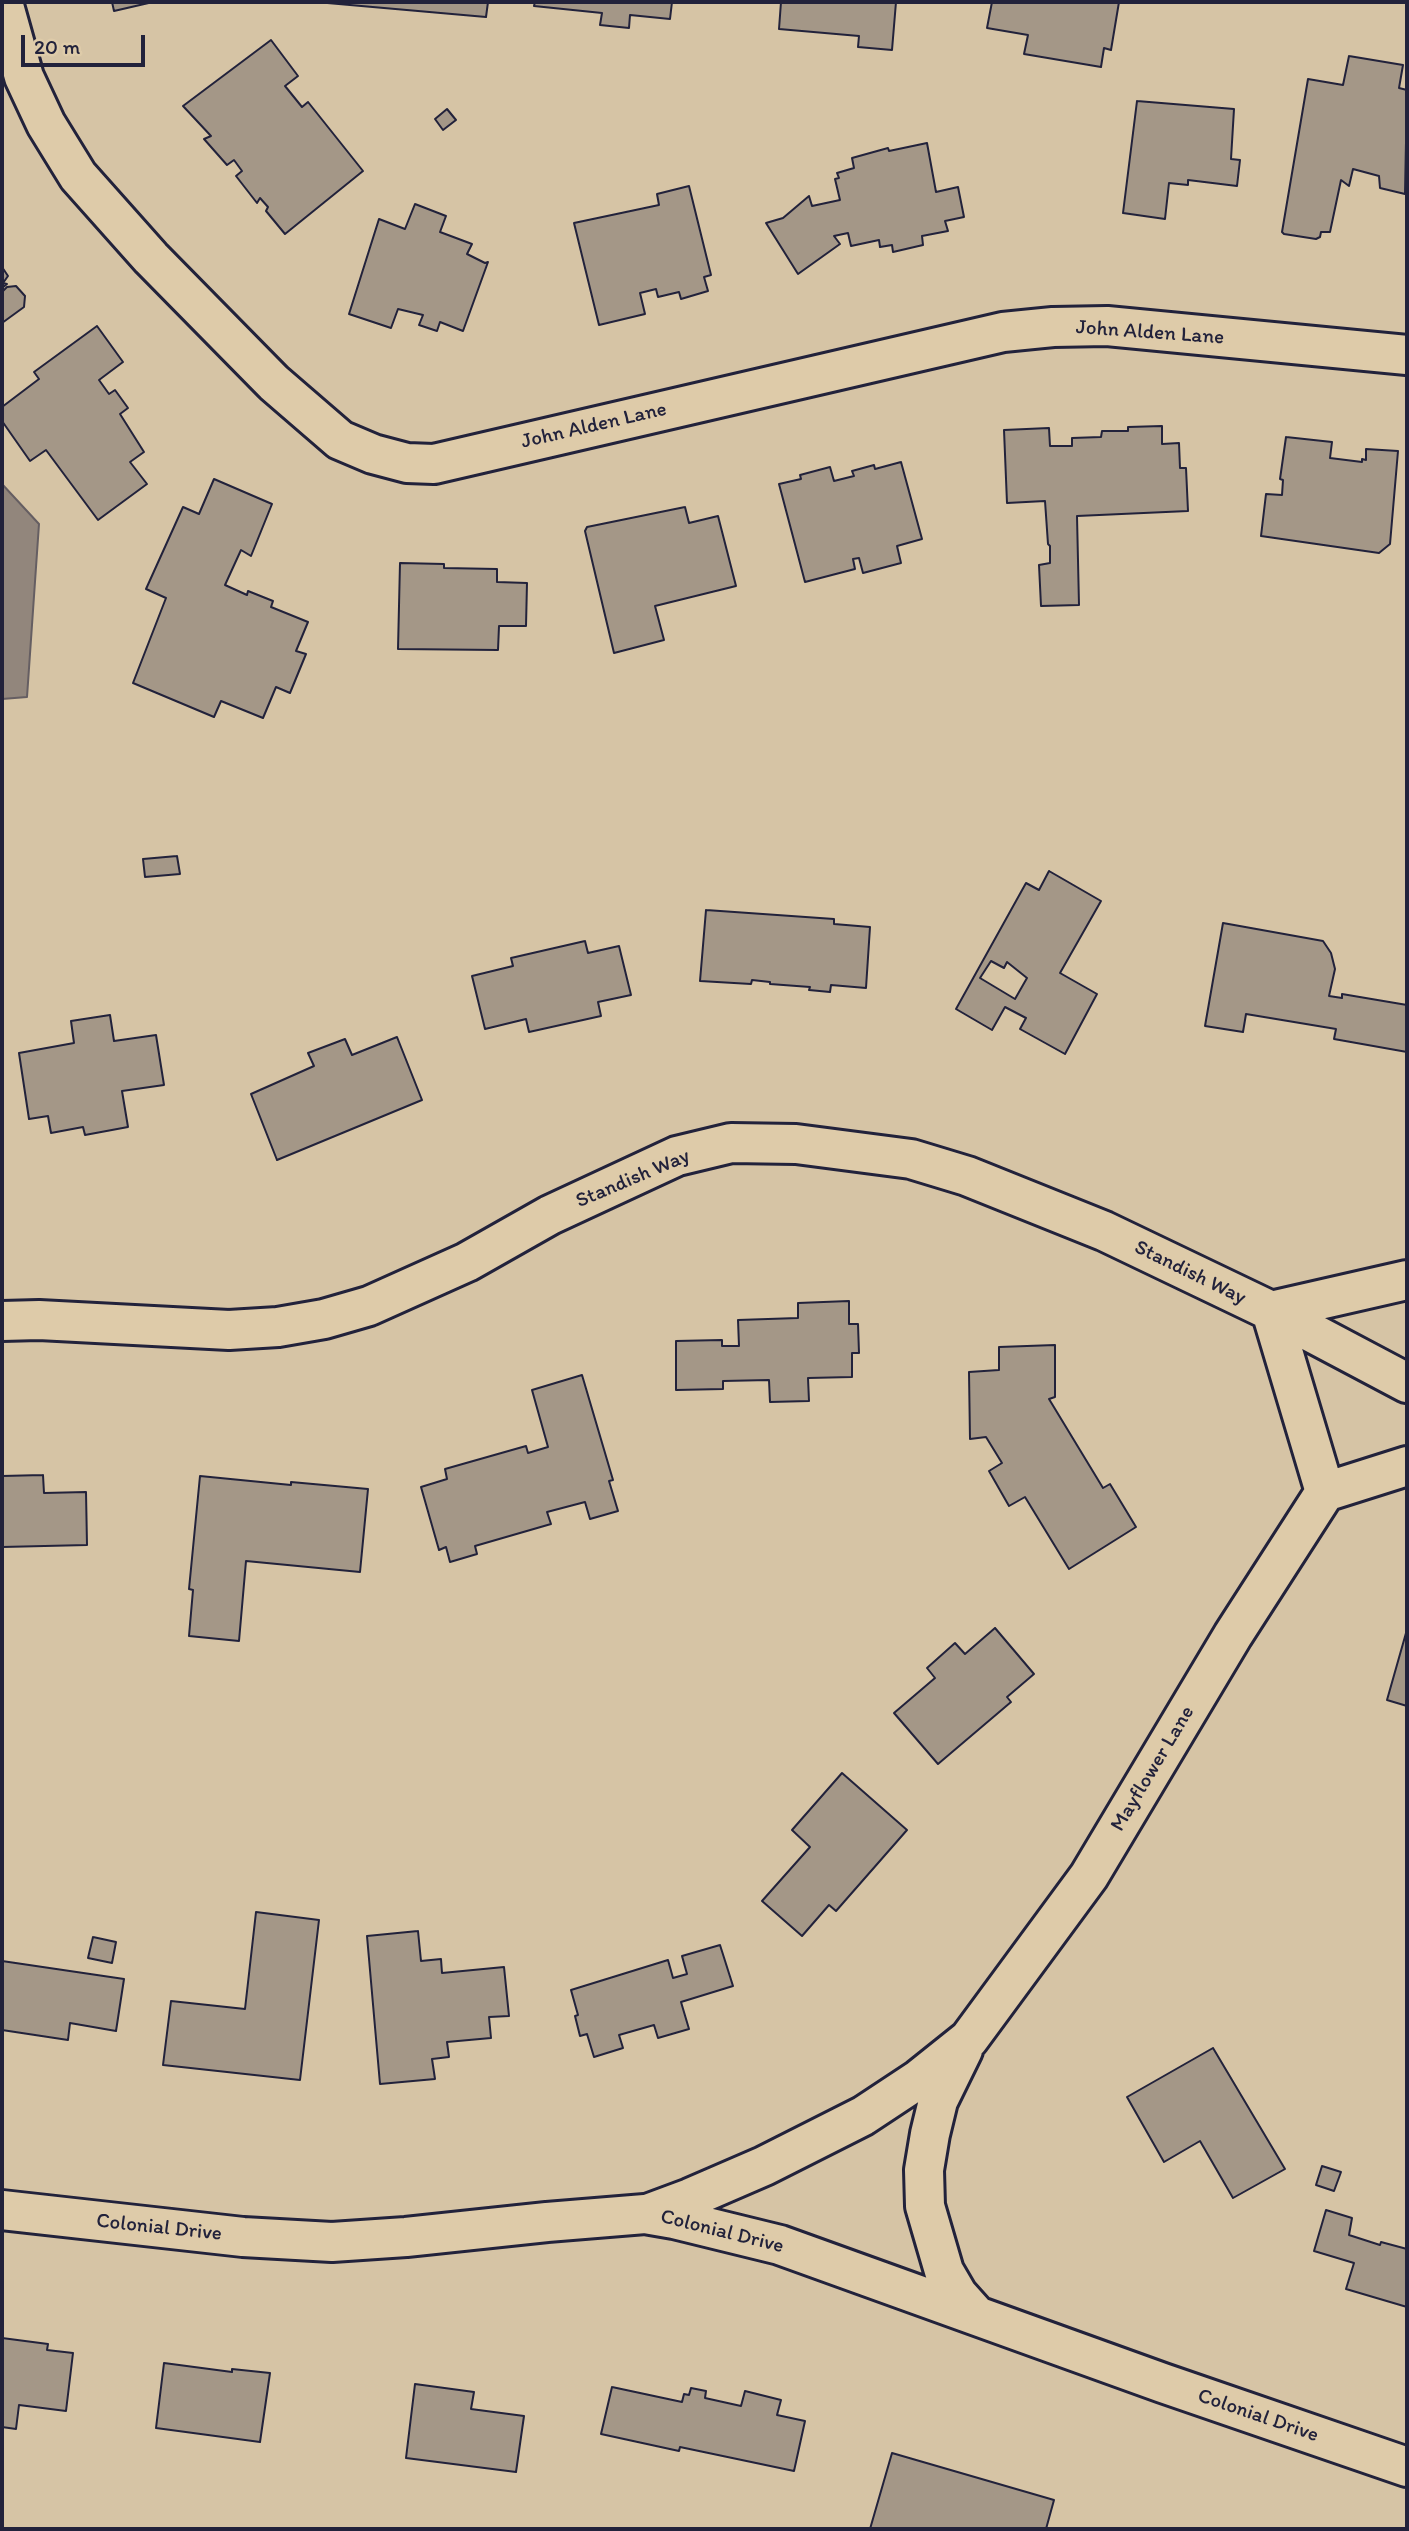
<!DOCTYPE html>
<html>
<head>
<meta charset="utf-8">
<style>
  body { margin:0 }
  #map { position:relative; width:1409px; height:2531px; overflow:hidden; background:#d6c4a5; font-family:Itim,sans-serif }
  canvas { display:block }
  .frame { position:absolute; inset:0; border:4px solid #22223b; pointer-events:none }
  .scale { position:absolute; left:21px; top:35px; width:124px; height:32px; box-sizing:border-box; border:4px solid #22223b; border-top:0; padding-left:9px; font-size:21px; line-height:24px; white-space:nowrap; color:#22223b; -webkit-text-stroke:5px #decba9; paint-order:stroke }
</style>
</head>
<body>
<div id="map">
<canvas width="1409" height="2531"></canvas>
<div class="frame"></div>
<div class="scale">20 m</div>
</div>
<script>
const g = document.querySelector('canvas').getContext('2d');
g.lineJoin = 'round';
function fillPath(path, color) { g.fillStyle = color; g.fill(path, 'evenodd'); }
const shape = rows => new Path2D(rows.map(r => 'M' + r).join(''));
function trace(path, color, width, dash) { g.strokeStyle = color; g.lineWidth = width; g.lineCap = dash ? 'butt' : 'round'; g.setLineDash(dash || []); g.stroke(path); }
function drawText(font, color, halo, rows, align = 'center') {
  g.font = font + ' Itim,sans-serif'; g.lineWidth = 5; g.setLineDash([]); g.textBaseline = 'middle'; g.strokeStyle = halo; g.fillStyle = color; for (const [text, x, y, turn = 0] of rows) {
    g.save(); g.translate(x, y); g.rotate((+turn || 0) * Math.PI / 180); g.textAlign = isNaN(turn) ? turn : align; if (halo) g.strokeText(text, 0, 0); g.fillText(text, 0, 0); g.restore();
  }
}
const water = shape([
  [2,484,39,524,27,697,2,699,2,484]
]);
const building = shape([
  [112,2,153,2,114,11,112,2],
  [316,2,488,2,486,17,316,2],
  [535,2,672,2,670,19,630,15,629,28,600,25,602,13,534,6,535,2],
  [781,2,896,2,892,50,858,47,859,36,779,29,781,2],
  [992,2,1119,2,1111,50,1104,48,1101,67,1024,54,1028,35,987,28,992,2],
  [271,40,298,76,285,86,302,107,308,102,363,171,285,234,266,211,268,207,260,198,257,203,236,176,242,171,234,160,227,165,204,139,211,136,183,106,271,40],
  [1349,56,1403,65,1399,88,1407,90,1405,194,1380,188,1379,176,1353,169,1349,186,1341,180,1330,232,1321,232,1320,237,1316,239,1284,234,1282,232,1308,79,1343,85,1349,56],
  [1137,101,1234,109,1231,159,1240,160,1237,186,1188,180,1188,185,1169,183,1165,219,1123,213,1137,101],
  [447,109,456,120,443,130,435,119,447,109],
  [927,143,936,192,958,187,964,217,945,221,948,231,922,236,923,245,893,252,892,245,880,247,879,240,851,246,848,233,834,236,840,244,798,274,766,223,783,218,809,196,812,206,840,200,835,179,839,178,837,173,854,168,852,158,888,148,889,151,927,143],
  [689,186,711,275,704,277,708,291,681,299,679,292,658,297,656,289,640,293,645,314,599,325,574,223,659,205,657,194,689,186],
  [415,204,446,216,440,232,472,244,467,254,485,263,488,262,463,331,440,322,437,331,419,325,423,315,398,309,391,328,349,314,379,219,405,229,415,204],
  [2,267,8,276,3,283,7,284,2,288,2,267],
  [16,286,25,296,24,307,2,323,2,292,7,287,16,286],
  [97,326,123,362,99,380,109,394,115,390,128,408,120,414,144,452,130,462,147,484,98,520,46,450,30,461,2,421,2,407,39,379,34,372,97,326],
  [1162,426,1162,444,1179,443,1180,468,1186,468,1188,511,1077,516,1079,605,1041,606,1039,565,1050,563,1050,546,1048,544,1045,501,1007,503,1004,430,1049,428,1050,446,1072,446,1072,438,1101,437,1102,431,1128,431,1128,427,1162,426],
  [1286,437,1332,442,1330,458,1362,462,1362,459,1366,460,1366,449,1398,451,1390,544,1379,553,1261,536,1266,494,1282,495,1283,480,1280,479,1286,437],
  [901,462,922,539,897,546,901,563,863,573,859,558,853,559,855,569,805,582,779,484,801,479,800,475,830,467,834,481,854,476,852,471,874,465,875,469,901,462],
  [214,479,272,504,251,556,241,550,225,585,247,595,248,591,273,601,271,607,308,622,296,651,306,654,290,693,276,687,263,718,221,701,214,717,133,683,166,598,146,589,183,507,199,514,214,479],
  [685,507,689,523,718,516,736,586,655,606,664,640,614,653,585,531,587,527,685,507],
  [400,563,444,564,444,568,497,569,497,582,527,583,526,626,499,626,498,650,398,649,400,563],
  [177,856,180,874,145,877,143,859,177,856],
  [1049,871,1101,901,1060,973,1097,994,1065,1054,1020,1029,1026,1018,1005,1007,992,1030,956,1009,1026,883,1039,890,1049,871],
  [991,961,1004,968,1007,962,1027,978,1015,999,980,978,991,961],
  [706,910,834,919,834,924,870,927,866,988,831,985,830,992,809,990,810,987,770,984,770,982,752,980,751,984,700,981,706,910],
  [1223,923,1323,941,1331,953,1335,969,1329,996,1342,998,1342,994,1407,1005,1407,1052,1334,1039,1336,1029,1246,1014,1243,1032,1205,1026,1223,923],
  [585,941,588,953,619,946,631,995,598,1002,601,1016,529,1032,526,1019,485,1029,472,976,513,966,511,958,585,941],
  [110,1015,114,1041,156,1035,164,1085,122,1091,128,1127,85,1135,83,1127,51,1133,48,1116,29,1119,19,1053,74,1043,71,1021,110,1015],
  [397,1037,422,1100,277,1160,251,1094,314,1066,308,1053,345,1039,352,1055,397,1037],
  [849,1301,849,1324,858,1324,859,1353,852,1353,852,1377,808,1378,809,1401,770,1402,769,1380,723,1381,723,1389,676,1390,676,1341,722,1340,722,1346,739,1346,738,1320,798,1318,798,1303,849,1301],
  [1055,1345,1055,1397,1049,1399,1103,1488,1110,1484,1136,1527,1069,1569,1025,1497,1009,1506,989,1471,1002,1463,986,1437,970,1439,969,1372,999,1370,999,1347,1055,1345],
  [582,1375,613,1480,609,1481,618,1511,590,1519,585,1502,547,1512,551,1524,475,1546,477,1554,450,1562,446,1547,439,1550,421,1487,447,1479,445,1469,526,1446,528,1453,548,1447,532,1390,582,1375],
  [43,1475,44,1493,86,1492,87,1545,2,1547,2,1476,43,1475],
  [200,1476,291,1485,291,1482,368,1489,360,1572,246,1561,239,1641,189,1636,193,1590,189,1589,200,1476],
  [995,1628,1034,1674,1007,1697,1011,1702,938,1764,894,1713,935,1678,927,1668,955,1643,965,1654,995,1628],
  [1406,1633,1407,1633,1407,1706,1387,1700,1406,1633],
  [842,1773,907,1830,836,1911,829,1905,802,1936,762,1901,810,1847,792,1830,842,1773],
  [256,1912,319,1920,300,2080,163,2065,171,2001,245,2009,256,1912],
  [418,1931,421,1961,441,1959,442,1973,504,1967,509,2016,489,2017,491,2038,447,2042,449,2057,432,2059,435,2079,380,2084,367,1936,418,1931],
  [93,1937,116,1942,112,1963,88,1958,93,1937],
  [720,1945,733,1986,681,2002,689,2029,658,2038,654,2025,619,2035,623,2048,594,2057,587,2034,580,2036,575,2016,578,2015,571,1990,668,1960,673,1978,687,1974,682,1956,720,1945],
  [2,1961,124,1979,116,2031,70,2023,68,2040,2,2030,2,1961],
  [1213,2048,1285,2169,1233,2198,1200,2141,1164,2162,1127,2097,1213,2048],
  [1322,2166,1341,2172,1334,2191,1316,2185,1322,2166],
  [1326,2210,1352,2218,1349,2235,1380,2245,1381,2242,1407,2249,1407,2307,1346,2289,1354,2263,1314,2251,1326,2210],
  [2,2338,48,2344,47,2350,73,2353,66,2411,19,2405,16,2429,2,2427,2,2338],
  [164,2363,232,2372,232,2369,270,2373,260,2442,156,2428,164,2363],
  [415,2384,474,2392,471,2409,524,2416,516,2472,406,2458,415,2384],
  [612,2387,682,2402,684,2394,689,2395,691,2388,706,2391,705,2398,741,2406,745,2391,781,2400,777,2415,805,2421,794,2471,680,2447,679,2451,601,2434,612,2387],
  [892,2453,1054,2500,1046,2529,870,2529,892,2453]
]);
const street = shape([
  [3,2,24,77,46,124,78,176,151,258,274,383,340,440,373,454,407,463,434,464,1003,332,1053,327,1107,326,1407,355],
  [1407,1280,1271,1311,1325,1492,1407,1466],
  [2,1321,39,1320,229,1330,278,1327,324,1319,369,1306,467,1262,550,1215,677,1156,731,1143,796,1144,911,1159,967,1176,1104,1231,1271,1311,1407,1383],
  [963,2050,938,2101,930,2134,924,2170,925,2206,944,2271,958,2295,975,2314],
  [2,2210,243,2237,332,2242,406,2237,547,2222,645,2214,674,2219,780,2245,1163,2383,1407,2467],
  [647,2214,690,2198,764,2166,863,2116,919,2079,969,2039,1089,1876,1233,1635,1325,1492]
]);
const streetNames = [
  ["John Alden Lane",1150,333,4],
  ["John Alden Lane",594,426,-13],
  ["Standish Way",633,1179,-23],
  ["Standish Way",1190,1273,26],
  ["Mayflower Lane",1153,1769,-59],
  ["Colonial Drive",159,2228,6],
  ["Colonial Drive",722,2232,14],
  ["Colonial Drive",1258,2416,19]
];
fillPath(water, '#92867c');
trace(water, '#655e62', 2);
fillPath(building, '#a49787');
trace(building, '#22223b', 2);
trace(street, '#22223b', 44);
trace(street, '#decba9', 38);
drawText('21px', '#22223b', '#decba9', streetNames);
</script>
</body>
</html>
